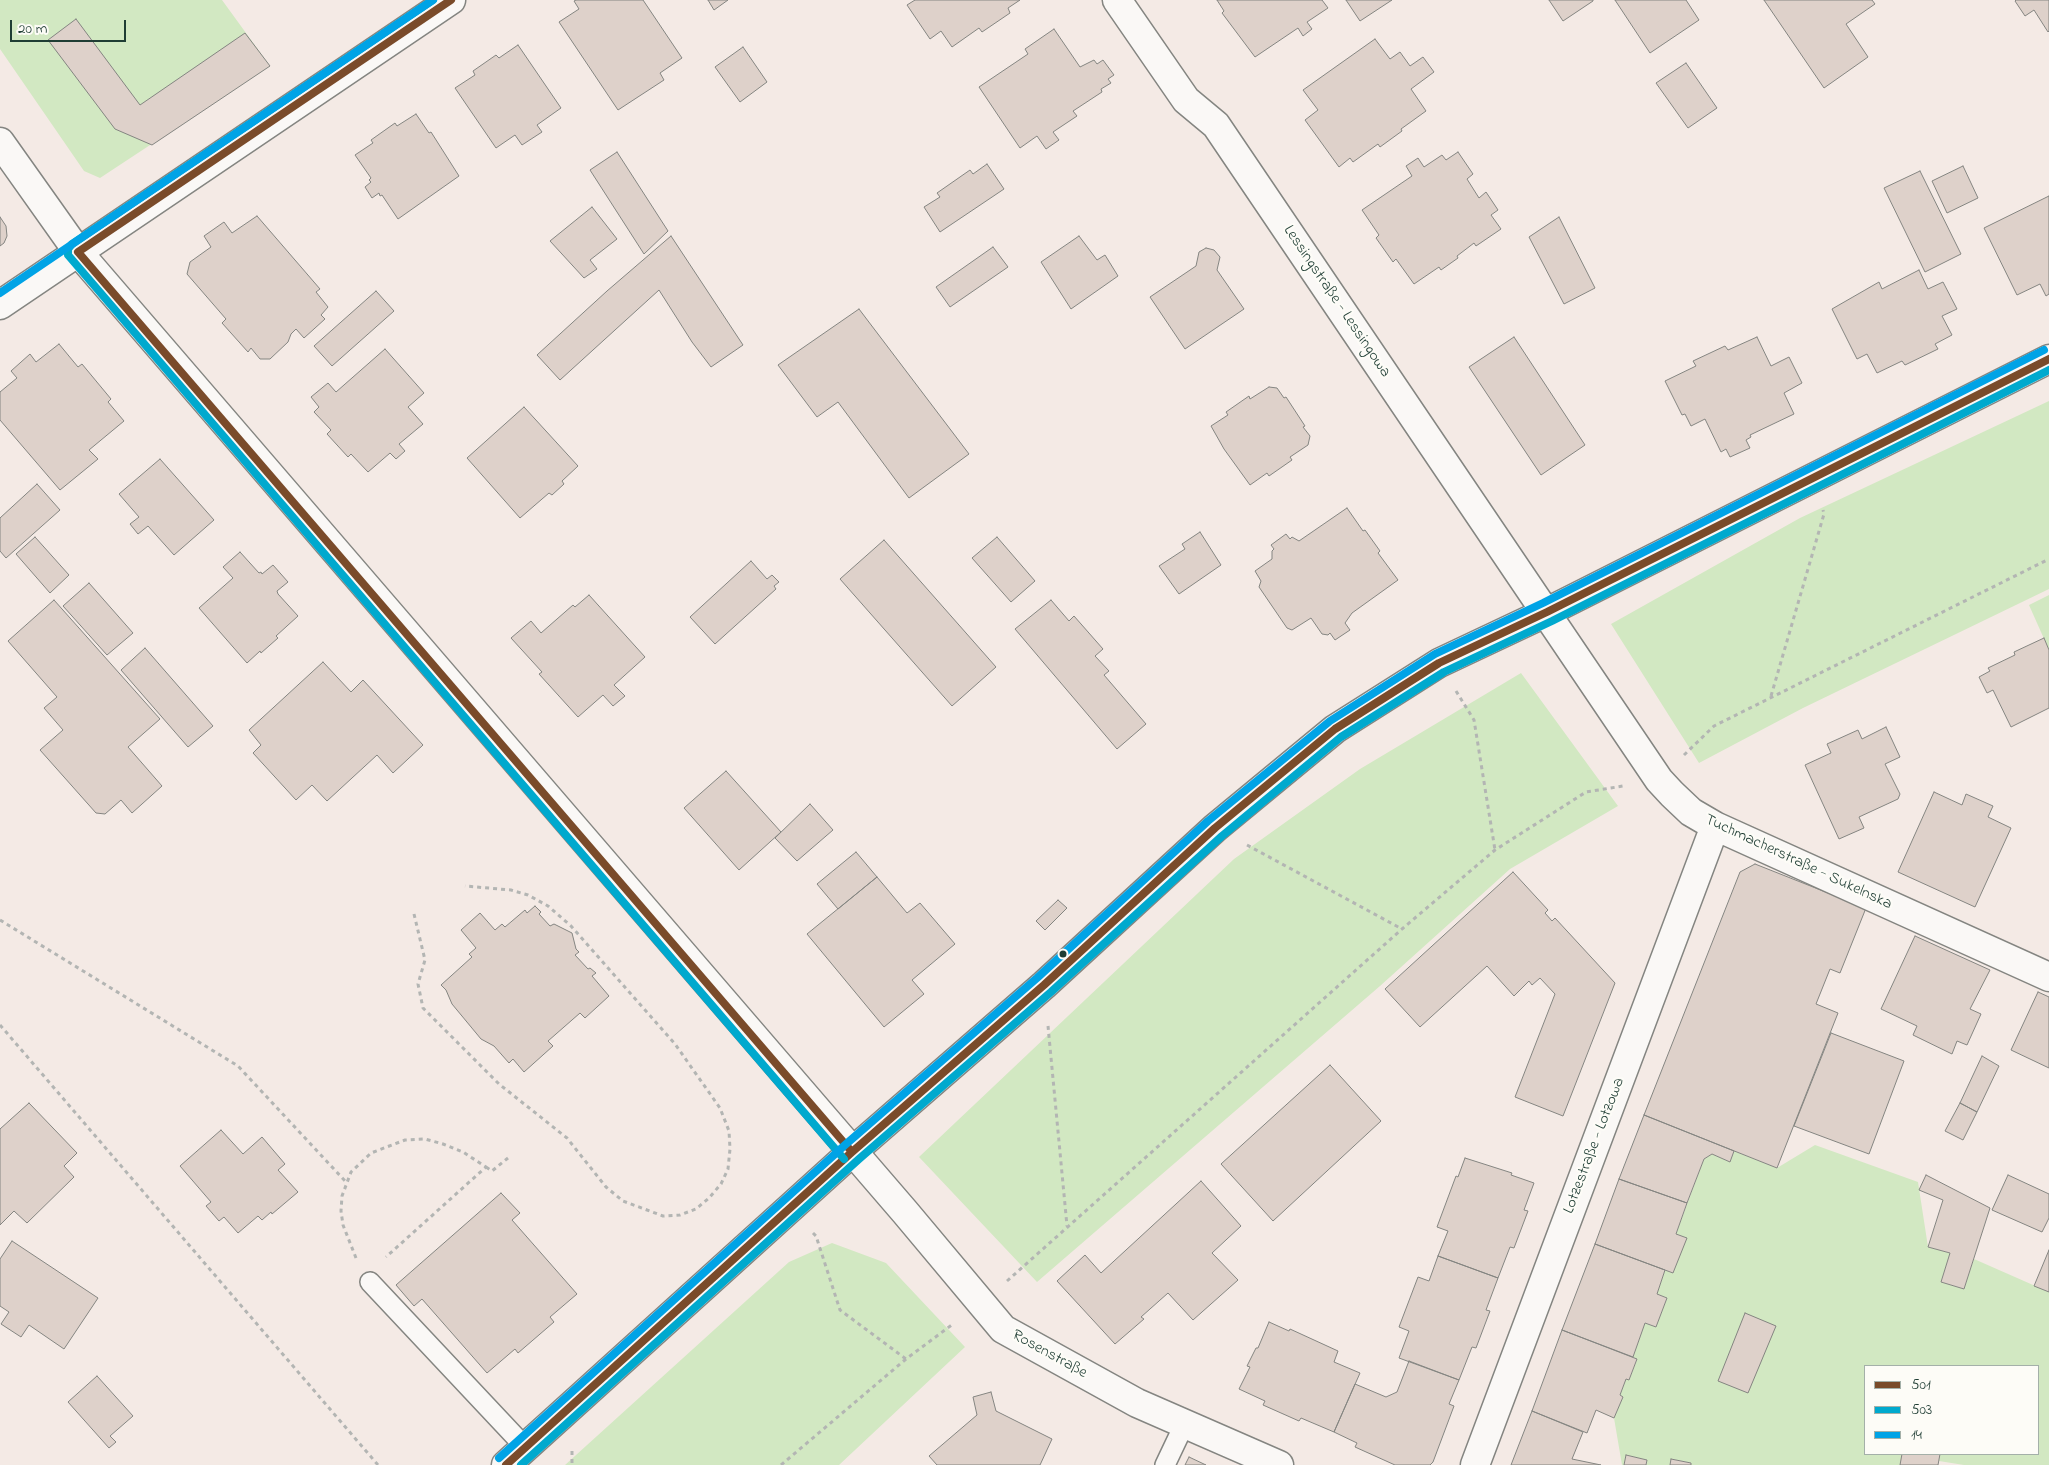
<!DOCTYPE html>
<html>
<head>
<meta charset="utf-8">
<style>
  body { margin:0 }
  #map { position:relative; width:2049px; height:1465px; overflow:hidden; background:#f4eae5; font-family:"Indie Flower",sans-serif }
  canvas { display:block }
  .legend { position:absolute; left:1864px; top:1365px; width:175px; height:90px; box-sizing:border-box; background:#fdfcf7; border:1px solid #a4b0a9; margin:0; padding:6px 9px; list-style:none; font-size:15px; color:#1f3d34 }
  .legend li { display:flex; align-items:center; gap:10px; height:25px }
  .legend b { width:25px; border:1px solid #a4b0a9 }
  .scale { position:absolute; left:10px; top:20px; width:116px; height:22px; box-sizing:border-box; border:2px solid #1f3d34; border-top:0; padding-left:6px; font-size:15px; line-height:18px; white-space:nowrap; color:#1f3d34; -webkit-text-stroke:4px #fdfcf7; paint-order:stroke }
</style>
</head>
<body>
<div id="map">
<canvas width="2049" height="1465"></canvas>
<ul class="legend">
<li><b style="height:6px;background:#7a4b2a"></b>501</li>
<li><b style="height:6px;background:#00a9ce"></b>503</li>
<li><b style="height:6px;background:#00a3e6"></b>14</li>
</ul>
<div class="scale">20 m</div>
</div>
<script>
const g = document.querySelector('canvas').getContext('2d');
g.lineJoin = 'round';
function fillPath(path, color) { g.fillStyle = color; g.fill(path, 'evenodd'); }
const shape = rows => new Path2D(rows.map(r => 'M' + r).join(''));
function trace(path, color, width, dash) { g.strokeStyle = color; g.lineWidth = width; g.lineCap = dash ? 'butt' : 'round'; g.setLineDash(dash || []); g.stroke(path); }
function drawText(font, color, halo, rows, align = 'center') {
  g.font = font + ' "Indie Flower",sans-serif'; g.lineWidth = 4.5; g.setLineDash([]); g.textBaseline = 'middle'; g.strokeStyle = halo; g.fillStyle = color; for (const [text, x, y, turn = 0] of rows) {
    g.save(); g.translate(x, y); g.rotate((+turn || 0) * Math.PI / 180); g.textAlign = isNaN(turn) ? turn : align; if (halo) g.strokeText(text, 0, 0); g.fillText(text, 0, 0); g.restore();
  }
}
const green = shape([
  [0,0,222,0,270,66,100,178,84,171,0,49],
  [2049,401,2049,589,1803,708,1699,763,1611,624,1800,518],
  [2049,595,2049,650,2029,605],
  [1521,673,1618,806,1510,869,1380,986,1037,1282,919,1157,1234,859,1360,769],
  [1815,1145,1918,1182,1928,1247,1950,1253,1941,1282,1964,1289,1974,1259,2049,1292,2049,1465,1964,1465,1939,1461,1940,1454,2038,1454,2038,1366,1865,1366,1865,1454,1902,1454,1900,1465,1691,1465,1691,1463,1671,1459,1670,1465,1646,1465,1647,1460,1626,1455,1624,1465,1622,1465,1614,1418,1623,1397,1620,1395,1626,1379,1629,1380,1637,1360,1633,1357,1645,1323,1656,1327,1667,1298,1657,1294,1665,1270,1673,1273,1686,1238,1676,1234,1704,1159,1712,1154,1730,1162,1734,1151,1777,1168],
  [832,1243,886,1263,965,1347,839,1465,565,1465,789,1262]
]);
const building = shape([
  [576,0,643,0,682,58,660,73,664,80,618,110,559,22,579,9,574,1,576,0],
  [708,0,728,0,714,10,708,0],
  [915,0,1020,0,1008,8,1010,13,982,32,979,28,952,47,941,31,930,39,907,5,915,0],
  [1217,0,1322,0,1328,8,1307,22,1312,29,1303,36,1298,28,1255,57,1222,13,1224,11,1217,0],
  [1346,0,1392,0,1360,21,1346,0],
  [1549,0,1593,0,1593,1,1563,21,1549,0],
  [1615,0,1686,0,1699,20,1650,53,1615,0],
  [1764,0,1872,0,1875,4,1846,24,1868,57,1824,88,1764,0],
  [2016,0,2049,0,2049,31,2048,32,2034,10,2025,16,2015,1,2016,0],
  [76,19,140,105,245,33,270,66,152,145,115,129,48,40,76,19],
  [1054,29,1080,67,1094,60,1097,64,1103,60,1114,75,1108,79,1111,83,1101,89,1102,92,1073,111,1077,116,1053,132,1059,140,1046,149,1037,136,1020,148,979,87,1028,54,1025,49,1054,29],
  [1375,39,1390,59,1400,52,1410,66,1423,57,1434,72,1411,89,1426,111,1401,129,1402,131,1380,147,1378,144,1353,162,1350,158,1339,167,1305,120,1318,110,1303,90,1375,39],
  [518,45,561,108,537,125,542,132,522,145,515,135,496,148,455,88,475,75,473,71,496,55,499,58,518,45],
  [743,47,767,82,740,102,715,67,743,47],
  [1686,63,1717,108,1688,128,1656,83,1686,63],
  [416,114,429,133,431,132,459,176,398,219,382,195,380,196,379,193,372,198,365,187,371,182,369,180,371,178,355,155,373,143,371,140,395,123,397,126,416,114],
  [617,152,668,231,644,254,590,170,617,152],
  [1458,152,1473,174,1467,179,1479,198,1486,192,1498,210,1491,215,1501,229,1476,246,1474,243,1457,256,1458,258,1441,270,1439,267,1414,284,1396,259,1393,262,1376,238,1379,235,1362,210,1412,176,1406,166,1418,158,1424,167,1442,155,1446,160,1458,152],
  [987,164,1004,189,940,232,924,207,940,197,937,193,970,170,973,174,987,164],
  [1963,166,1978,198,1947,213,1932,181,1963,166],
  [1920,171,1961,254,1925,272,1884,188,1920,171],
  [2049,196,2049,294,2046,296,2040,284,2017,295,1984,228,2049,196],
  [592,207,617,239,590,260,597,269,584,278,550,241,592,207],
  [257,216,320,289,316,292,328,307,321,315,325,319,304,338,296,329,291,334,288,342,270,359,260,359,251,348,248,352,222,323,226,319,187,274,190,262,211,247,204,236,224,222,232,233,257,216],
  [0,217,6,226,7,236,4,243,0,246,0,217],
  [1559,217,1595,288,1564,304,1529,237,1559,217],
  [671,236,743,345,711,367,692,342,659,290,560,380,537,355,607,291,671,236],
  [1079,236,1097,260,1105,255,1118,276,1071,309,1041,262,1079,236],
  [993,247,1008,267,950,307,936,287,993,247],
  [1206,248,1214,250,1220,257,1217,270,1244,309,1185,349,1150,297,1196,266,1199,252,1206,248],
  [1919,270,1928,289,1943,282,1957,309,1942,316,1952,335,1935,344,1938,349,1905,365,1902,361,1877,373,1867,354,1857,359,1832,309,1879,282,1882,289,1919,270],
  [376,291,394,311,332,366,314,346,376,291],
  [859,309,969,454,909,498,838,402,817,417,778,365,859,309],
  [1514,337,1585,445,1541,475,1469,367,1514,337],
  [1757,337,1771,366,1789,357,1802,383,1784,393,1794,414,1750,435,1751,437,1746,440,1750,448,1730,457,1726,449,1721,452,1705,419,1691,426,1685,414,1682,415,1665,381,1696,366,1693,361,1725,346,1728,350,1757,337],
  [59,344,78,367,82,364,111,399,108,402,124,421,89,450,98,459,60,490,0,420,0,392,17,378,11,371,30,354,36,362,59,344],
  [385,349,424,393,408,407,423,424,399,444,405,451,396,459,390,453,368,472,351,454,348,457,327,434,331,430,314,412,319,407,311,397,328,383,336,392,385,349],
  [1269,387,1277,388,1284,398,1286,397,1305,426,1303,427,1310,436,1308,445,1290,457,1292,460,1269,476,1267,473,1250,485,1224,449,1211,426,1228,415,1226,412,1249,396,1250,399,1269,387],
  [524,407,578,466,562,481,564,484,552,495,549,493,520,518,467,458,524,407],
  [160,459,214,520,174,555,148,526,138,534,130,524,139,517,119,494,160,459],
  [37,484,60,510,6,558,0,551,0,518,37,484],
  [1347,508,1363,531,1365,530,1380,551,1378,553,1398,580,1352,613,1345,623,1350,630,1335,640,1330,633,1328,635,1322,634,1311,618,1292,630,1287,628,1259,587,1261,581,1255,571,1272,559,1272,551,1274,549,1271,545,1286,534,1290,539,1292,537,1299,541,1347,508],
  [1200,532,1221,565,1179,594,1159,566,1185,549,1182,544,1200,532],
  [35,537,69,575,50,593,16,554,35,537],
  [997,537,1035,581,1011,602,972,558,997,537],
  [884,540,996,667,952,706,840,579,884,540],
  [240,552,259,573,261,572,262,574,273,565,288,582,277,591,278,594,298,616,276,636,278,638,261,653,260,651,247,663,199,608,233,578,223,567,240,552],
  [751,561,767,579,772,575,779,582,774,586,776,589,715,644,690,617,751,561],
  [89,583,133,633,107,655,63,606,89,583],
  [589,595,645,657,614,685,625,696,613,706,603,695,578,717,539,674,542,672,511,638,531,621,541,633,573,605,575,607,589,595],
  [54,600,160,719,128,747,162,786,132,813,121,800,105,814,96,813,40,750,63,730,44,708,57,697,8,641,54,600],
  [1051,600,1069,621,1074,616,1103,649,1095,656,1109,671,1104,675,1146,724,1117,749,1015,629,1051,600],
  [2044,638,2049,650,2049,708,2011,727,1993,690,1987,693,1979,677,1990,671,1988,668,2015,655,2014,652,2044,638],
  [145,648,213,726,188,747,121,670,145,648],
  [323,662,351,692,363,680,423,745,393,773,377,755,327,801,312,785,296,800,253,753,261,745,249,730,323,662],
  [1886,727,1900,757,1885,764,1900,794,1898,799,1859,817,1864,828,1839,839,1805,765,1831,753,1827,744,1858,730,1862,739,1886,727],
  [726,771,781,832,739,870,684,808,726,771],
  [1934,792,1962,805,1966,794,1993,806,1988,817,2011,828,1975,907,1898,872,1934,792],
  [810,804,833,830,797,861,775,838,810,804],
  [856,852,877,877,838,909,817,884,856,852],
  [1755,864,1866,908,1840,973,1830,969,1816,1004,1838,1013,1777,1168,1644,1115,1740,872,1755,864],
  [1513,872,1548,910,1545,913,1552,921,1555,918,1615,983,1563,1116,1515,1097,1555,994,1540,978,1532,985,1529,981,1514,996,1487,966,1420,1027,1385,989,1513,872],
  [877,877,907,913,920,903,955,944,912,980,924,994,884,1027,807,934,877,877],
  [1058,900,1067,908,1045,930,1036,921,1058,900],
  [535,906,541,912,539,914,550,926,554,924,572,933,576,949,579,952,575,955,588,969,590,968,596,973,592,976,609,996,585,1018,580,1013,548,1041,553,1046,524,1072,513,1059,509,1063,494,1046,481,1039,452,1004,446,990,441,985,472,957,469,954,476,948,461,930,480,913,495,930,502,924,505,927,525,910,527,913,535,906],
  [1915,936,1990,970,1970,1009,1981,1014,1967,1045,1957,1041,1952,1054,1913,1035,1917,1026,1881,1009,1915,936],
  [2038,992,2049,997,2049,1068,2011,1050,2038,992],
  [1831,1033,1904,1061,1869,1154,1794,1126,1831,1033],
  [1982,1056,1999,1066,1977,1112,1960,1103,1982,1056],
  [1330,1065,1381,1121,1273,1221,1221,1164,1330,1065],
  [29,1103,77,1153,64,1166,74,1177,27,1223,14,1211,0,1225,0,1129,29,1103],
  [1960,1103,1977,1112,1963,1140,1945,1131,1960,1103],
  [1644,1115,1734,1151,1730,1162,1712,1154,1704,1159,1687,1203,1619,1179,1644,1115],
  [221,1130,243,1154,262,1137,285,1164,278,1170,298,1192,272,1214,271,1212,262,1220,258,1216,238,1233,224,1217,219,1221,206,1206,211,1202,180,1166,221,1130],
  [1465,1158,1512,1173,1511,1175,1534,1183,1524,1210,1528,1211,1514,1248,1510,1247,1498,1278,1438,1256,1448,1231,1437,1227,1456,1176,1458,1177,1465,1158],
  [1926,1175,1990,1208,1964,1289,1941,1282,1950,1253,1928,1247,1943,1200,1919,1190,1926,1175],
  [2008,1175,2049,1194,2049,1218,2042,1232,1992,1210,2008,1175],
  [1619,1179,1687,1203,1676,1234,1687,1238,1673,1273,1595,1244,1619,1179],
  [1201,1181,1241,1226,1212,1253,1238,1280,1193,1320,1168,1293,1141,1317,1144,1319,1115,1344,1057,1281,1085,1255,1101,1273,1201,1181],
  [501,1193,520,1213,512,1220,577,1294,550,1317,554,1322,518,1353,515,1349,487,1373,422,1299,414,1306,396,1285,501,1193],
  [12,1241,98,1298,64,1349,29,1325,21,1337,1,1324,9,1312,0,1306,0,1259,12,1241],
  [1595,1244,1665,1270,1657,1294,1667,1298,1656,1327,1645,1323,1633,1357,1562,1330,1595,1244],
  [2049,1250,2049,1292,2034,1286,2049,1250],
  [1438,1256,1498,1278,1486,1310,1490,1311,1476,1348,1472,1347,1459,1380,1399,1358,1409,1331,1399,1327,1418,1277,1429,1281,1438,1256],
  [1745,1313,1776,1326,1748,1393,1718,1381,1745,1313],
  [1269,1322,1289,1331,1290,1329,1338,1351,1334,1362,1360,1373,1334,1432,1301,1418,1299,1421,1263,1405,1265,1401,1239,1389,1250,1367,1247,1366,1256,1348,1258,1348,1269,1322],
  [1562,1330,1637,1359,1629,1380,1626,1379,1620,1395,1623,1397,1614,1418,1596,1410,1587,1433,1532,1411,1562,1330],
  [1409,1361,1459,1380,1449,1404,1454,1406,1433,1462,1430,1465,1395,1465,1355,1447,1357,1443,1334,1432,1355,1384,1386,1397,1397,1392,1409,1361],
  [97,1376,133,1416,110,1436,116,1442,109,1448,68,1402,97,1376],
  [991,1392,996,1411,1052,1439,1040,1465,937,1465,929,1456,977,1415,973,1397,991,1392],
  [1532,1411,1583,1432,1572,1459,1601,1465,1511,1465,1532,1411],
  [1902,1454,1940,1454,1938,1465,1900,1465,1902,1454],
  [1626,1455,1647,1460,1646,1465,1624,1465,1626,1455],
  [1189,1457,1206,1465,1185,1465,1189,1457],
  [1671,1459,1691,1463,1691,1465,1670,1465,1671,1459]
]);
const path = shape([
  [1456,691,1474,720,1495,850],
  [1771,696,1824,514,1823,510],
  [1684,755,1714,726,2049,559],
  [1247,845,1402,929],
  [414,914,425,960,418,984,423,1008,499,1084,567,1138,606,1187,623,1201,663,1216,680,1215,696,1209,709,1198,721,1184,728,1169,730,1149,729,1131,720,1108,675,1044,571,926,548,906,528,895,511,890,465,886],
  [0,920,238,1066,346,1182],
  [0,1025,378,1465],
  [1048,1026,1067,1226],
  [486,1167,492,1171,508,1158],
  [813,1233,816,1236,840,1310,906,1359],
  [356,1258,343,1225,341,1211,342,1196,351,1172,371,1153,405,1140,425,1139,443,1144,463,1152,486,1167,386,1257],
  [1007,1281,1402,929,1495,850,1586,792,1623,786],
  [572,1451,572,1465],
  [781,1465,906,1359,953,1324]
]);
const lane = shape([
  [370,1282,525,1447],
  [1165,1465,1184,1425]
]);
const street = shape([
  [1117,0,1186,100,1216,125,1659,780,1672,794,1691,812,1715,826,2049,977],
  [0,142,78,252,905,1212,1003,1329,1137,1403,1279,1465],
  [1475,1465,1715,826]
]);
const secondary = shape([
  [0,305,451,0],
  [506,1465,852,1152,1044,985,1215,828,1335,729,1439,663,1547,612,2049,359]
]);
const bus1 = shape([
  [451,0,78,252,852,1152],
  [506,1465,852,1152,1044,985,1215,828,1335,729,1439,663,1547,612,2049,359]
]);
const bus2 = shape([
  [433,0,72,244,68,249,68,255,844,1159],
  [521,1465,859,1159,1051,992,1222,836,1341,737,1444,672,1552,621,2049,370]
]);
const bus3 = shape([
  [0,293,433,0],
  [499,1458,845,1145,1037,978,1208,821,1330,721,1435,654,1543,603,2044,350]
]);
const markers = [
  [1063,954,4.5,"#1f3d34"]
];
const streetNames = [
  ["Lessingstraße - Lessingowa",1336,302,56],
  ["Tuchmacherstraße - Sukelnska",1798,863,25],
  ["Lotzestraße - Lotzowa",1595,1146,-69],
  ["Rosenstraße",1049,1355,29]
];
fillPath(green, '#d2e8c2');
fillPath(building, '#ded1ca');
trace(building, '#848581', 1);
trace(lane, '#848581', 22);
trace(street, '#848581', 31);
trace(secondary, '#848581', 31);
trace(path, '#b3b5b3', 3, [4, 4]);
trace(lane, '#faf8f6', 19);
trace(street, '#faf8f6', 28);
trace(secondary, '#faf8f6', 28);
trace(bus1, '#7a4b2a', 8);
trace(bus2, '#00a9ce', 8);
trace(bus3, '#00a3e6', 8);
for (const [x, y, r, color] of markers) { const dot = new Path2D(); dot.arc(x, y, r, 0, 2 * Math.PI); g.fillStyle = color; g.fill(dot); trace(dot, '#fdfcf7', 2); }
drawText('16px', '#1f3d34', '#fdfcf7', streetNames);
</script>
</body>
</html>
